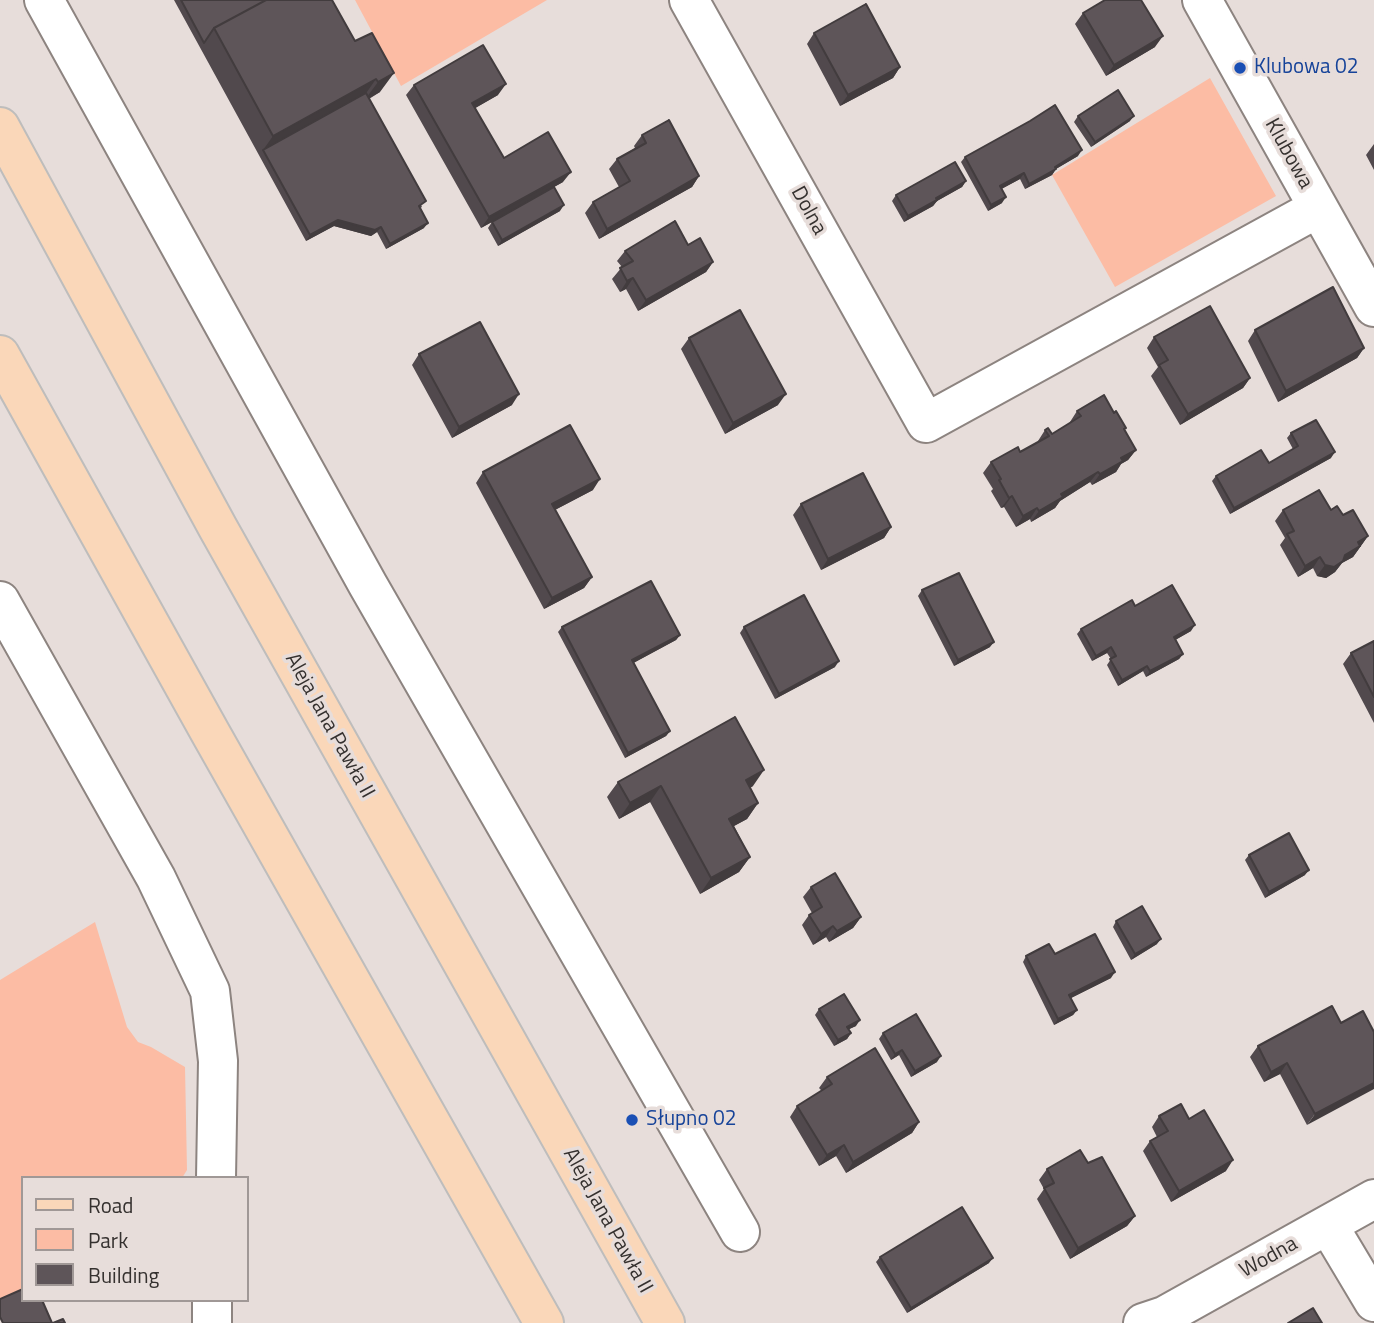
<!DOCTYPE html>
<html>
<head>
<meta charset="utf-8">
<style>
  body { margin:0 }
  #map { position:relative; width:1374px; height:1323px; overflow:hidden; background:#e7ddda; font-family:"Titillium Web",sans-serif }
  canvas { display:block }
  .legend { position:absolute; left:21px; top:1176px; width:228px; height:126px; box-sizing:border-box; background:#e7ddda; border:2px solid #a09896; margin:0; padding:9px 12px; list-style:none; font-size:21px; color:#35312f }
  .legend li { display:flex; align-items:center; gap:14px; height:35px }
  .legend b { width:35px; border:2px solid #a09896 }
</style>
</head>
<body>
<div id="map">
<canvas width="1374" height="1323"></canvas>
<ul class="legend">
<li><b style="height:9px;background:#fad7b9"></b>Road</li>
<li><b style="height:19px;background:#fcbca4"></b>Park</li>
<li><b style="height:19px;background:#5e5559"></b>Building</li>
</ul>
</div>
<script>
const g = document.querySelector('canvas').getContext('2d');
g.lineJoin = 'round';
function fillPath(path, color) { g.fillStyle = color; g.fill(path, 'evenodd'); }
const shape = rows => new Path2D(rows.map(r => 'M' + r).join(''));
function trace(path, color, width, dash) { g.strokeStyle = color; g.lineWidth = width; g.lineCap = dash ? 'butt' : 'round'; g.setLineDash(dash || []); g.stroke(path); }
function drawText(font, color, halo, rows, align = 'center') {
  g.font = font + ' "Titillium Web",sans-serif'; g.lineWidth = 7; g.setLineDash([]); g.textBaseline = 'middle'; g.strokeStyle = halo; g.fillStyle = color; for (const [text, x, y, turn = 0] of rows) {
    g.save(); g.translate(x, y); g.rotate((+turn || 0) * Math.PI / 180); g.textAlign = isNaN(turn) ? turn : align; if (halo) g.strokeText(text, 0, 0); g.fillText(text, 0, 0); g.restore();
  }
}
const green = shape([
  [355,0,547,0,401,86],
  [1210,78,1276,196,1115,287,1052,175],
  [95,922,127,1027,138,1042,151,1047,185,1067,187,1170,182,1178,23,1178,23,1296,0,1307,0,980]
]);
const minor = shape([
  [44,0,368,585,740,1232],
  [689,0,926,423,1318,208],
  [1202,0,1374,307],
  [0,601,156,878,210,991,218,1061,216,1178],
  [1328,1225,1374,1302],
  [212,1323,212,1300],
  [1143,1323,1164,1316,1374,1199]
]);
const major = shape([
  [0,127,218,528,665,1323],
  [0,355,211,734,544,1323]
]);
const wall = shape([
  [174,0,332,0,355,41,372,33,380,92,369,99,422,207,420,208,424,228,386,249,377,232,371,236,334,226,306,241],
  [1083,13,1155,47,1106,76,1075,24],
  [814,33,900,67,893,78,840,106,807,44],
  [414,85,498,95,475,108,504,158,563,182,554,187,560,211,498,246,488,228,492,222,481,228,406,95],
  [1078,116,1130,121,1091,147,1074,122],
  [642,135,699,176,692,187,599,239,585,213,593,202,619,187,609,169,617,159,635,148,634,146],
  [1374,144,1374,170,1366,155],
  [1078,156,1056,169,1052,175,1025,189,1020,179,1001,189,1002,203,988,211,961,162,965,157],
  [966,181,962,187,937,201,933,206,904,222,892,201,896,195],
  [688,245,713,262,706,272,638,311,626,289,620,292,612,279,622,267,617,261,625,251],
  [1255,330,1364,348,1357,358,1278,402,1248,341],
  [1154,337,1250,378,1243,388,1180,425,1151,376,1158,367,1147,348],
  [689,338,778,405,725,434,681,349],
  [419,354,512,405,452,438,412,365],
  [1077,411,1124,430,1136,450,1128,460,1121,464,1116,472,1092,485,1090,482,1060,501,1055,508,1031,522,1030,519,1016,527,1004,507,1001,508,991,491,993,489,983,473,991,462,1020,452,1038,442,1038,441,1045,430,1052,434,1070,423,1070,422],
  [1291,433,1331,458,1230,514,1212,481,1216,476,1269,463,1293,449,1287,438],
  [483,472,593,490,555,510,592,577,584,588,544,609,476,483],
  [801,504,891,527,884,538,821,570,793,515],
  [1283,510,1331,510,1343,515,1368,536,1353,557,1342,563,1335,572,1326,578,1317,576,1313,568,1298,577,1280,545,1285,538,1275,521],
  [922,590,990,647,954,666,918,596],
  [1135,606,1191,631,1175,640,1183,654,1179,659,1146,677,1143,671,1118,686,1107,665,1111,659,1107,653,1092,661,1077,634,1081,629],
  [562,627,680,635,676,640,633,663,670,731,666,736,625,758,558,632],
  [744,627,835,667,775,699,740,633],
  [1374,641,1374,723,1343,664,1351,653],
  [618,782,753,786,750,788,758,803,747,819,734,826,750,857,739,872,700,894,650,802,619,819,607,797],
  [1249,855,1305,875,1265,898,1245,860],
  [811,887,861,917,853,928,829,942,826,937,813,945,802,925,809,915,812,913,803,897],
  [1116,921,1157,944,1131,960,1113,927],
  [1055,954,1111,978,1071,998,1077,1010,1073,1015,1054,1025,1023,962,1026,956],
  [819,1009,856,1026,849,1029,851,1033,847,1039,834,1046,815,1015],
  [1341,1023,1374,1032,1307,1125,1280,1074,1264,1082,1250,1057,1258,1046],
  [883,1033,937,1062,911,1077,899,1055,891,1060,879,1039],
  [827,1077,919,1122,912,1133,846,1173,836,1156,819,1166,790,1117,797,1106,822,1091,819,1088],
  [1159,1116,1189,1119,1226,1171,1171,1202,1143,1151,1150,1141,1157,1137,1152,1127],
  [1088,1163,1135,1216,1127,1226,1070,1259,1037,1199,1044,1189,1039,1180,1047,1169],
  [880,1257,989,1263,907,1313,876,1262]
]);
const shadedWall = shape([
  [1163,36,1155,47,1106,76,1114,65],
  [900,67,893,78,840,106,848,95],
  [394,73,380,92,364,101,378,82],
  [376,79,362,99,263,150,273,136],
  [506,84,498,95,465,114,472,103],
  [1134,116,1130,121,1091,147,1095,142],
  [1082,150,1078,156,1054,170,1056,169,1052,175,1025,189,1029,184],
  [571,172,563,182,481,228,489,217],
  [1024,173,1020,179,996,192,1000,186],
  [699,176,692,187,599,239,607,229],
  [966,181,962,187,937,201,933,206,904,222,908,216,936,198],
  [1006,197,1002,203,988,211,991,205],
  [564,205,560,211,498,246,502,240],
  [338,220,381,227,377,232,371,236,334,226,306,241,310,235],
  [428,223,424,228,386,249,390,244],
  [713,262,706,272,638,311,646,300],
  [633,278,626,289,620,292,627,281],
  [1364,348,1357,358,1278,402,1286,391],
  [1250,378,1243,388,1180,425,1188,414],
  [519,394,512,405,452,438,459,427],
  [786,394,778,405,725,434,733,423],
  [1136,450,1128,460,1121,464,1116,472,1092,485,1100,474,1121,458],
  [1335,452,1331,458,1230,514,1234,508],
  [1098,472,1090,482,1060,501,1055,508,1031,522,1039,511,1061,494],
  [600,479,593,490,545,515,552,504],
  [1012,496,1004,507,1001,508,1009,498],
  [1037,508,1030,519,1016,527,1023,516],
  [891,527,884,538,821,570,828,559],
  [1368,536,1353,557,1342,563,1335,572,1326,578,1317,576,1325,565,1345,555,1358,542],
  [1320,557,1313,568,1298,577,1305,566],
  [592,577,584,588,544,609,552,598],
  [1195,625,1191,631,1170,643,1174,637],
  [680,635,676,640,628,666,632,660],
  [994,642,990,647,954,666,958,660],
  [1111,647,1107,653,1092,661,1096,656],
  [1183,654,1179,659,1146,677,1150,671],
  [839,661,835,667,775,699,779,694],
  [1147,666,1143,671,1118,686,1122,680],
  [670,731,666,736,625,758,628,753],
  [764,770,753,786,735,796,746,780],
  [661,786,650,802,619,819,630,803],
  [758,803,747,819,719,834,729,819],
  [750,857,739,872,700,894,711,878],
  [1309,870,1305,875,1265,898,1269,892],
  [861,917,853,928,829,942,837,931],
  [833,926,826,937,813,945,821,934],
  [1161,939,1157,944,1131,960,1135,954],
  [1115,972,1111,978,1065,1001,1069,995],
  [1077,1010,1073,1015,1054,1025,1058,1019],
  [860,1020,856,1026,843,1032,847,1027],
  [851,1033,847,1039,834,1046,838,1040],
  [902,1050,899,1055,891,1060,895,1054],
  [941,1056,937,1062,911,1077,915,1071],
  [1287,1063,1280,1074,1264,1082,1271,1072],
  [1374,1083,1374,1089,1307,1125,1315,1114],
  [919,1122,912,1133,846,1173,853,1162],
  [844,1145,836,1156,819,1166,827,1155],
  [1233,1160,1226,1171,1171,1202,1179,1191],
  [1135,1216,1127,1226,1070,1259,1078,1248],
  [993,1258,989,1263,907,1313,911,1308]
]);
const building = shape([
  [181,0,266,0,214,28,204,43,181,0],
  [266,0,332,0,355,41,372,33,394,73,378,82,376,79,273,136,214,28,266,0],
  [1105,0,1141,0,1163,36,1114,65,1083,13,1105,0],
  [866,4,900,67,848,95,814,33,866,4],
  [483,45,506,84,472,103,504,158,548,132,571,172,489,217,414,85,483,45],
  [1118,90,1134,116,1095,142,1078,116,1118,90],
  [366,93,426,201,419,206,428,223,390,244,381,227,375,230,338,220,310,235,263,150,366,93],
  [1055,105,1082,150,1055,167,1056,169,1029,184,1024,173,1000,186,1006,197,991,205,965,157,1030,121,1055,105],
  [669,120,699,176,607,229,593,202,630,181,617,159,646,143,642,135,669,120],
  [955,162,966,181,936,198,937,200,908,216,896,195,955,162],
  [554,187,564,205,502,240,492,222,554,187],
  [675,221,688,245,700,238,713,262,646,300,633,278,627,281,620,268,633,261,625,251,675,221],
  [1333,287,1364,348,1286,391,1255,330,1333,287],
  [1210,306,1250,378,1188,414,1159,365,1168,360,1154,337,1210,306],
  [740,310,786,394,733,423,689,338,740,310],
  [480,322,519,394,459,427,419,354,480,322],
  [1104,395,1114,413,1116,411,1126,428,1124,429,1136,450,1121,458,1123,461,1100,474,1098,472,1061,494,1063,497,1039,511,1037,508,1023,516,1012,496,1009,498,999,480,1001,479,991,462,1018,447,1020,452,1049,436,1045,430,1048,428,1052,434,1081,416,1077,411,1104,395],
  [1316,420,1335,452,1234,508,1216,476,1261,450,1269,463,1298,446,1291,433,1316,420],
  [570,425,600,479,552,504,592,577,552,598,483,472,570,425],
  [863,473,891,527,828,559,801,504,863,473],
  [1319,490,1331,510,1337,506,1343,515,1353,510,1368,536,1358,542,1360,546,1345,555,1343,561,1334,567,1325,565,1320,557,1305,566,1287,534,1294,531,1283,510,1319,490],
  [959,573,994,642,958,660,922,590,959,573],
  [651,581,680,635,632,660,670,731,628,753,562,627,651,581],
  [1172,585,1195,625,1174,637,1183,654,1150,671,1147,666,1122,680,1110,659,1116,656,1111,647,1096,656,1081,629,1132,600,1135,606,1172,585],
  [804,595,839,661,779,694,744,627,804,595],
  [1374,641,1374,697,1351,653,1374,641],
  [735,717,764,770,746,780,758,803,729,819,750,857,711,878,661,786,630,803,618,782,735,717],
  [1289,833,1309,870,1269,892,1249,855,1289,833],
  [835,873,861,917,837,931,833,926,821,934,809,915,822,907,811,887,835,873],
  [1142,906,1161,939,1135,954,1116,921,1142,906],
  [1095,934,1115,972,1069,995,1077,1010,1058,1019,1026,956,1049,944,1055,954,1095,934],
  [844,994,860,1020,847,1027,851,1033,838,1040,819,1009,844,994],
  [1332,1006,1341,1023,1363,1011,1374,1032,1374,1083,1315,1114,1287,1063,1271,1072,1258,1046,1332,1006],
  [916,1014,941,1056,915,1071,902,1050,895,1054,883,1033,916,1014],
  [875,1048,919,1122,853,1162,844,1145,827,1155,797,1106,832,1084,827,1077,875,1048],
  [1181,1104,1189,1119,1204,1110,1233,1160,1179,1191,1150,1141,1168,1131,1159,1116,1181,1104],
  [1080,1150,1088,1163,1102,1157,1135,1216,1078,1248,1044,1188,1054,1183,1047,1169,1080,1150],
  [962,1207,993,1258,911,1308,880,1257,962,1207],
  [23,1289,23,1300,42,1300,52,1323,3,1323,0,1317,0,1299,23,1289],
  [1313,1308,1322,1323,1288,1323,1313,1308],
  [63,1319,65,1323,53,1323,63,1319]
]);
const markers = [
  [1240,68,7,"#1a4fb4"],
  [632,1120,7,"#1a4fb4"]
];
const transitNames = [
  ["Klubowa 02",1254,68],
  ["Słupno 02",646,1120]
];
const streetNames = [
  ["Klubowa",1288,154,61],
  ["Dolna",808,211,61],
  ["Aleja Jana Pawła II",329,726,61],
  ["Aleja Jana Pawła II",607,1221,61],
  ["Wodna",1269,1258,-29]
];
fillPath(green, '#fcbca4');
trace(minor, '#8d8480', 42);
trace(major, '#bebdbc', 42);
trace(minor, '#fff', 38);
trace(major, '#fad7b9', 38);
fillPath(wall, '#51494d');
fillPath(shadedWall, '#423c3e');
fillPath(building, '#5e5559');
trace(building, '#423c3e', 2);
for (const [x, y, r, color] of markers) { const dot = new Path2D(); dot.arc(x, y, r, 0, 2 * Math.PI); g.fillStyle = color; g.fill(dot); trace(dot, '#e7ddda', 2.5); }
drawText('21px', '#164399', '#e7ddda', transitNames, 'left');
drawText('21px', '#35312f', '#e7ddda', streetNames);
</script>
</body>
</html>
